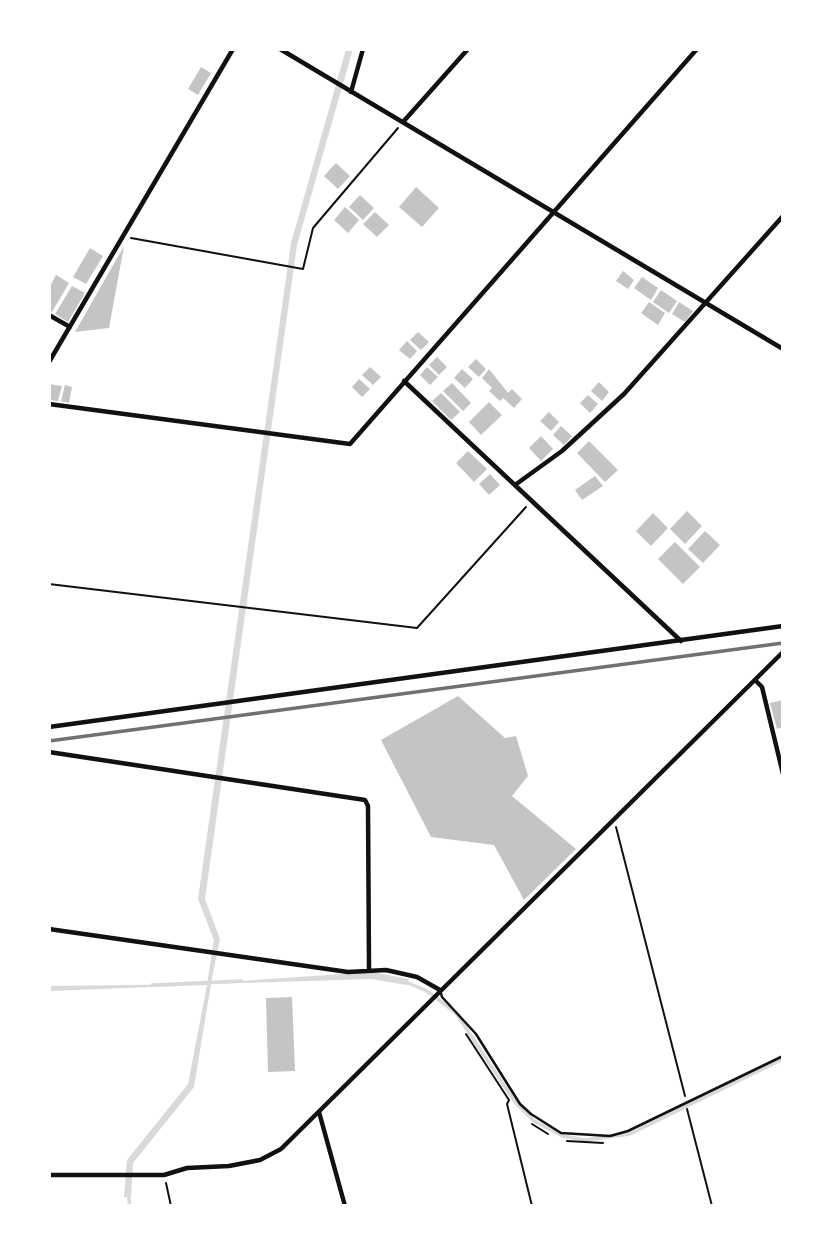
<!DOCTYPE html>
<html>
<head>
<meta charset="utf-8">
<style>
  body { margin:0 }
  #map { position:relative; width:832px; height:1255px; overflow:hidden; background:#fff; font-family:"PT Sans Narrow",sans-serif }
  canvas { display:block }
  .frame { position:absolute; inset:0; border:51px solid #fff; pointer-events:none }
</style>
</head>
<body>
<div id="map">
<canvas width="832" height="1255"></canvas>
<div class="frame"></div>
</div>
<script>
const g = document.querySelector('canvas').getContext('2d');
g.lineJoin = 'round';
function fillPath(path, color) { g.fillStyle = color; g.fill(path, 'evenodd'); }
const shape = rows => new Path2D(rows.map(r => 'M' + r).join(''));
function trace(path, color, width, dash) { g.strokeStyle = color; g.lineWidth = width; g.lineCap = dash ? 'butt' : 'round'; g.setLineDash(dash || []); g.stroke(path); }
const water = shape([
  [346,49,353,49,297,245,205,899,220,939,211,983,371,972,409,979,407,985,371,979,211,984,194,1087,133,1163,131,1197,124,1197,127,1160,188,1084,207,985,49,991,49,986,207,984,214,940,198,899,291,243]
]);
const stream = shape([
  [406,982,427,991,456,1013,515,1102,534,1121,563,1136,585,1140,630,1134,783,1059],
  [152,985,242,981],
  [128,1193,130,1206]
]);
const building = shape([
  [201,67,211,73,198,95,188,89],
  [336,163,350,176,338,189,324,176],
  [416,187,439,208,422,227,399,207],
  [360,195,374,208,363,220,349,207],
  [345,207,359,220,348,233,334,220],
  [375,212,389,225,377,237,363,224],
  [124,246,109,328,75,332],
  [90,248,103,256,86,284,73,277],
  [623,271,634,280,628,289,616,281],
  [56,275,69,283,52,312,49,310,49,288],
  [642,277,658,288,651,300,634,288],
  [72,286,85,293,68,322,55,314],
  [661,290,677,301,669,313,653,302],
  [649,302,665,313,658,325,641,313],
  [679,302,693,311,685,322,672,314],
  [418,332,429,342,421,350,410,340],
  [407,341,417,351,410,359,399,350],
  [437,357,447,367,439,375,429,365],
  [476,359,486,369,479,377,468,367],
  [370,367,381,377,373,385,362,375],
  [427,367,438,377,430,385,420,375],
  [462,369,473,379,465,388,454,378],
  [489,369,508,393,512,389,522,399,514,408,503,398,500,401,489,391,492,388,482,378],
  [359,379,370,389,362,397,352,387],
  [599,382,609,392,602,401,591,391],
  [452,383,471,403,463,411,443,391],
  [49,384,62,386,58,401,49,400],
  [65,385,72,387,69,403,61,401],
  [441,393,460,412,451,420,432,401],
  [588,395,598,404,590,413,580,403],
  [489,402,502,415,481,435,469,422],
  [549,412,559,422,551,431,540,421],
  [561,426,572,436,564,445,553,435],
  [541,436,553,449,541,461,529,448],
  [589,441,618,470,605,482,577,453],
  [468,451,487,469,474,482,456,463],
  [490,474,500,485,489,495,479,484],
  [595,476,603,486,582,500,575,490],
  [687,511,702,526,685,544,670,529],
  [653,513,668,528,651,546,636,531],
  [705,531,720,545,703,563,688,549],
  [675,542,700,567,683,584,658,559],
  [458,696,505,738,516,736,528,776,512,796,576,849,524,900,494,845,431,837,381,740],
  [783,700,783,727,777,729,770,703],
  [292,997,295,1071,268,1072,266,998]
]);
const path = shape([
  [131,238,303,269,313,228,398,128],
  [49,584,417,628,526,507],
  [616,827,685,1096],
  [466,1034,509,1100],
  [509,1100,507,1104,532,1206],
  [687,1109,712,1206],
  [532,1124,548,1134],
  [567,1141,603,1143],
  [166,1183,171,1206]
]);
const service = shape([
  [440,990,442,997,476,1034,520,1104,531,1114,561,1133,610,1136,628,1131,783,1056]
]);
const minor = shape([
  [280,49,783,349],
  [351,92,363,49],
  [403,122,468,49],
  [49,315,70,327],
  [49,362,233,49],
  [404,381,681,641],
  [49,404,350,444,697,49],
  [515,485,562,451,624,394,783,216],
  [755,680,762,687,783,774],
  [49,727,783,626],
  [49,752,365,800,368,806,369,969],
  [49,929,348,972,386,970,417,977,440,990],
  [319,1112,345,1206],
  [49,1175,164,1175,187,1168,229,1166,260,1160,281,1149,783,652]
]);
const rail = shape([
  [49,741,783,643]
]);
fillPath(water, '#d9d9d9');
trace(stream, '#d9d9d9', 3.5);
fillPath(building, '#c4c4c4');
trace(path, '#111', 2);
trace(service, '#111', 2.5);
trace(minor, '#111', 4.5);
trace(rail, '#707070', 3.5);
</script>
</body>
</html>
